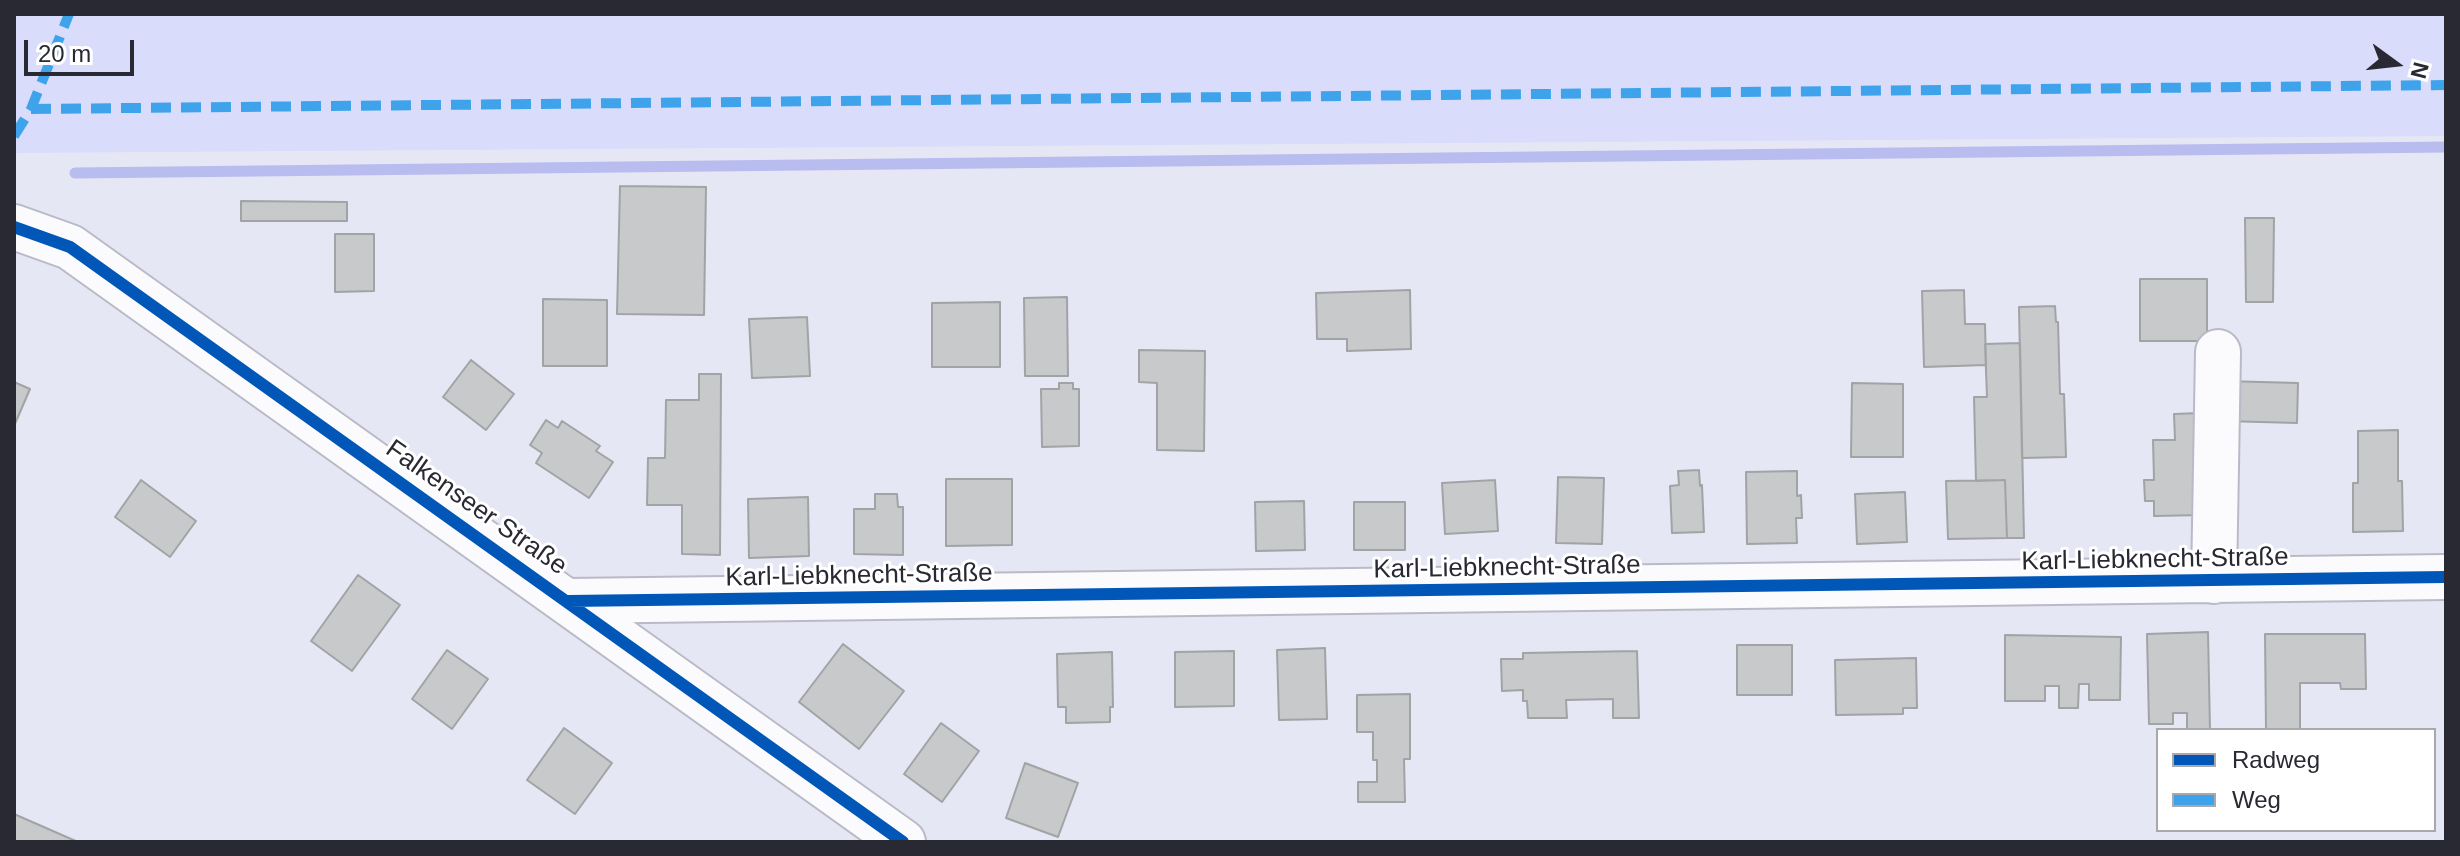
<!DOCTYPE html>
<html>
<head>
<meta charset="utf-8">
<style>
  body { margin:0 }
  #map { position:relative; width:2460px; height:856px; overflow:hidden; background:#e6e7f5; font-family:Arial,sans-serif }
  canvas { display:block }
  .frame { position:absolute; inset:0; border:16px solid #282932; pointer-events:none }
  .legend { position:absolute; left:2156px; top:728px; width:280px; height:104px; box-sizing:border-box; background:#fff; border:2px solid #a9a9ad; margin:0; padding:10px 14px; list-style:none; font-size:24px; color:#282932 }
  .legend li { display:flex; align-items:center; gap:16px; height:40px }
  .legend b { width:40px; border:2px solid #a9a9ad }
  .north { position:absolute; left:2356px; top:24px; width:80px; height:80px; -webkit-text-stroke:6px #fff; paint-order:stroke; rotate:105deg; font-size:22px; font-weight:700; line-height:32px; text-align:center; color:#282932 }
  .north::after { content:''; display:block; margin:auto; width:28px; height:36px; background:#282932; clip-path:polygon(50% 0,100% 100%,50% 72%,0 100%) }
  .scale { position:absolute; left:24px; top:40px; width:110px; height:36px; box-sizing:border-box; border:4px solid #282932; border-top:0; padding-left:10px; font-size:24px; line-height:28px; white-space:nowrap; color:#282932; -webkit-text-stroke:6px #fff; paint-order:stroke }
</style>
</head>
<body>
<div id="map">
<canvas width="2460" height="856"></canvas>
<div class="frame"></div>
<ul class="legend">
<li><b style="height:10px;background:#0057b8"></b>Radweg</li>
<li><b style="height:10px;background:#3ea3eb"></b>Weg</li>
</ul>
<div class="north">N</div>
<div class="scale">20 m</div>
</div>
<script>
const g = document.querySelector('canvas').getContext('2d');
g.lineJoin = 'round';
function fillPath(path, color) { g.fillStyle = color; g.fill(path, 'evenodd'); }
const shape = rows => new Path2D(rows.map(r => 'M' + r).join(''));
function trace(path, color, width, dash) { g.strokeStyle = color; g.lineWidth = width; g.lineCap = dash ? 'butt' : 'round'; g.setLineDash(dash || []); g.stroke(path); }
function drawText(font, color, halo, rows, align = 'center') {
  g.font = font + ' Arial,sans-serif'; g.lineWidth = 6; g.setLineDash([]); g.textBaseline = 'middle'; g.strokeStyle = halo; g.fillStyle = color; for (const [text, x, y, turn = 0] of rows) {
    g.save(); g.translate(x, y); g.rotate((+turn || 0) * Math.PI / 180); g.textAlign = isNaN(turn) ? turn : align; if (halo) g.strokeText(text, 0, 0); g.fillText(text, 0, 0); g.restore();
  }
}
const green = shape([
  [14,14,2446,14,2446,136,14,153]
]);
const stream = shape([
  [75,173,2446,147]
]);
const building = shape([
  [620,186,706,187,704,315,617,314,620,186],
  [241,201,347,202,347,221,241,221,241,201],
  [2245,218,2274,218,2273,302,2246,302,2245,218],
  [335,234,374,234,374,291,335,292,335,234],
  [2140,279,2207,279,2207,341,2140,341,2140,279],
  [1410,290,1411,349,1347,351,1347,339,1317,339,1316,293,1410,290],
  [1964,290,1965,324,1985,324,1986,365,1924,367,1922,291,1964,290],
  [1067,297,1068,376,1025,376,1024,298,1067,297],
  [543,299,607,300,607,366,543,366,543,299],
  [1000,302,1000,367,932,367,932,303,1000,302],
  [2055,306,2056,322,2058,322,2060,394,2064,394,2066,457,2022,458,2019,307,2055,306],
  [807,317,810,376,752,378,749,319,807,317],
  [2020,343,2024,538,2007,538,2005,480,1976,481,1974,397,1987,397,1985,344,2020,343],
  [1139,350,1205,351,1204,451,1157,450,1157,383,1139,382,1139,350],
  [471,360,514,394,486,430,443,397,471,360],
  [699,374,721,374,720,555,682,554,682,505,647,505,648,458,665,458,666,400,699,400,699,374],
  [2224,381,2298,383,2297,423,2223,421,2224,381],
  [14,382,30,389,14,426,14,382],
  [1059,383,1073,383,1073,389,1079,389,1079,446,1042,447,1041,389,1059,389,1059,383],
  [1852,383,1903,384,1903,457,1851,457,1852,383],
  [2201,413,2203,515,2154,516,2154,501,2145,501,2144,480,2154,480,2153,440,2175,440,2174,414,2201,413],
  [546,420,558,428,562,421,600,446,596,451,613,462,589,498,536,463,542,453,530,445,546,420],
  [2398,430,2398,481,2402,481,2403,531,2353,532,2353,483,2358,483,2358,431,2398,430],
  [1699,470,1700,486,1702,485,1704,532,1672,533,1670,486,1679,485,1678,471,1699,470],
  [1797,471,1797,496,1801,495,1802,518,1796,518,1797,543,1747,544,1746,472,1797,471],
  [1558,477,1604,478,1602,544,1556,543,1558,477],
  [946,479,1012,479,1012,545,946,546,946,479],
  [141,480,196,521,170,557,115,517,141,480],
  [1495,480,1498,531,1445,534,1442,483,1495,480],
  [2005,480,2007,538,1948,539,1946,481,2005,480],
  [1905,492,1907,542,1857,544,1855,494,1905,492],
  [875,494,897,494,898,507,903,507,903,555,854,554,854,509,875,509,875,494],
  [808,497,809,556,749,558,748,499,808,497],
  [1304,501,1305,550,1256,551,1255,502,1304,501],
  [1354,502,1405,502,1405,550,1354,550,1354,502],
  [358,575,400,605,352,671,311,641,358,575],
  [2208,632,2210,730,2187,730,2187,713,2173,713,2173,724,2149,724,2147,634,2208,632],
  [2265,634,2365,634,2366,689,2341,689,2340,683,2300,683,2300,730,2266,730,2265,634],
  [2005,635,2121,637,2120,700,2089,700,2089,684,2079,684,2078,708,2059,708,2059,686,2045,686,2045,701,2005,701,2005,635],
  [843,644,904,691,859,749,799,702,843,644],
  [1737,645,1792,645,1792,695,1737,695,1737,645],
  [1325,648,1327,719,1279,720,1277,650,1325,648],
  [447,650,488,679,452,729,412,699,447,650],
  [1234,651,1234,706,1175,707,1175,652,1234,651],
  [1637,651,1639,718,1613,718,1613,699,1566,700,1567,718,1528,718,1527,701,1523,701,1523,690,1502,691,1501,659,1523,659,1523,653,1637,651],
  [1112,652,1113,707,1110,707,1110,722,1066,723,1066,707,1058,707,1057,654,1112,652],
  [1916,658,1917,708,1903,708,1903,714,1836,715,1835,660,1916,658],
  [1410,694,1410,759,1404,759,1405,802,1358,802,1358,782,1377,782,1377,760,1373,760,1373,732,1357,732,1357,695,1410,694],
  [941,723,979,751,942,802,904,774,941,723],
  [564,728,612,763,575,814,527,780,564,728],
  [1025,763,1078,783,1058,837,1006,818,1025,763],
  [14,814,78,842,14,842,14,814]
]);
const minor = shape([
  [14,227,70,247,903,842],
  [2214,581,2218,352],
  [568,601,2446,577]
]);
const quiet = shape([
  [31,109,2446,85],
  [14,136,31,109,69,14]
]);
const cycleway = shape([
  [14,227,70,247,903,842],
  [568,601,2446,577]
]);
const streetNames = [
  ["Falkenseer Straße",476,508,35],
  ["Karl-Liebknecht-Straße",2155,560,-1],
  ["Karl-Liebknecht-Straße",1507,568,-1],
  ["Karl-Liebknecht-Straße",859,576,-1]
];
fillPath(green, '#d9dcfa');
trace(stream, '#b9bcef', 11);
fillPath(building, '#c7c9cb');
trace(building, '#a1a3a5', 2);
trace(minor, '#b9bac5', 48);
trace(minor, '#fbfbfe', 44);
trace(quiet, '#3ea3eb', 10, [20, 10]);
trace(cycleway, '#0057b8', 12);
drawText('26px', '#282932', '#fff', streetNames);
</script>
</body>
</html>
